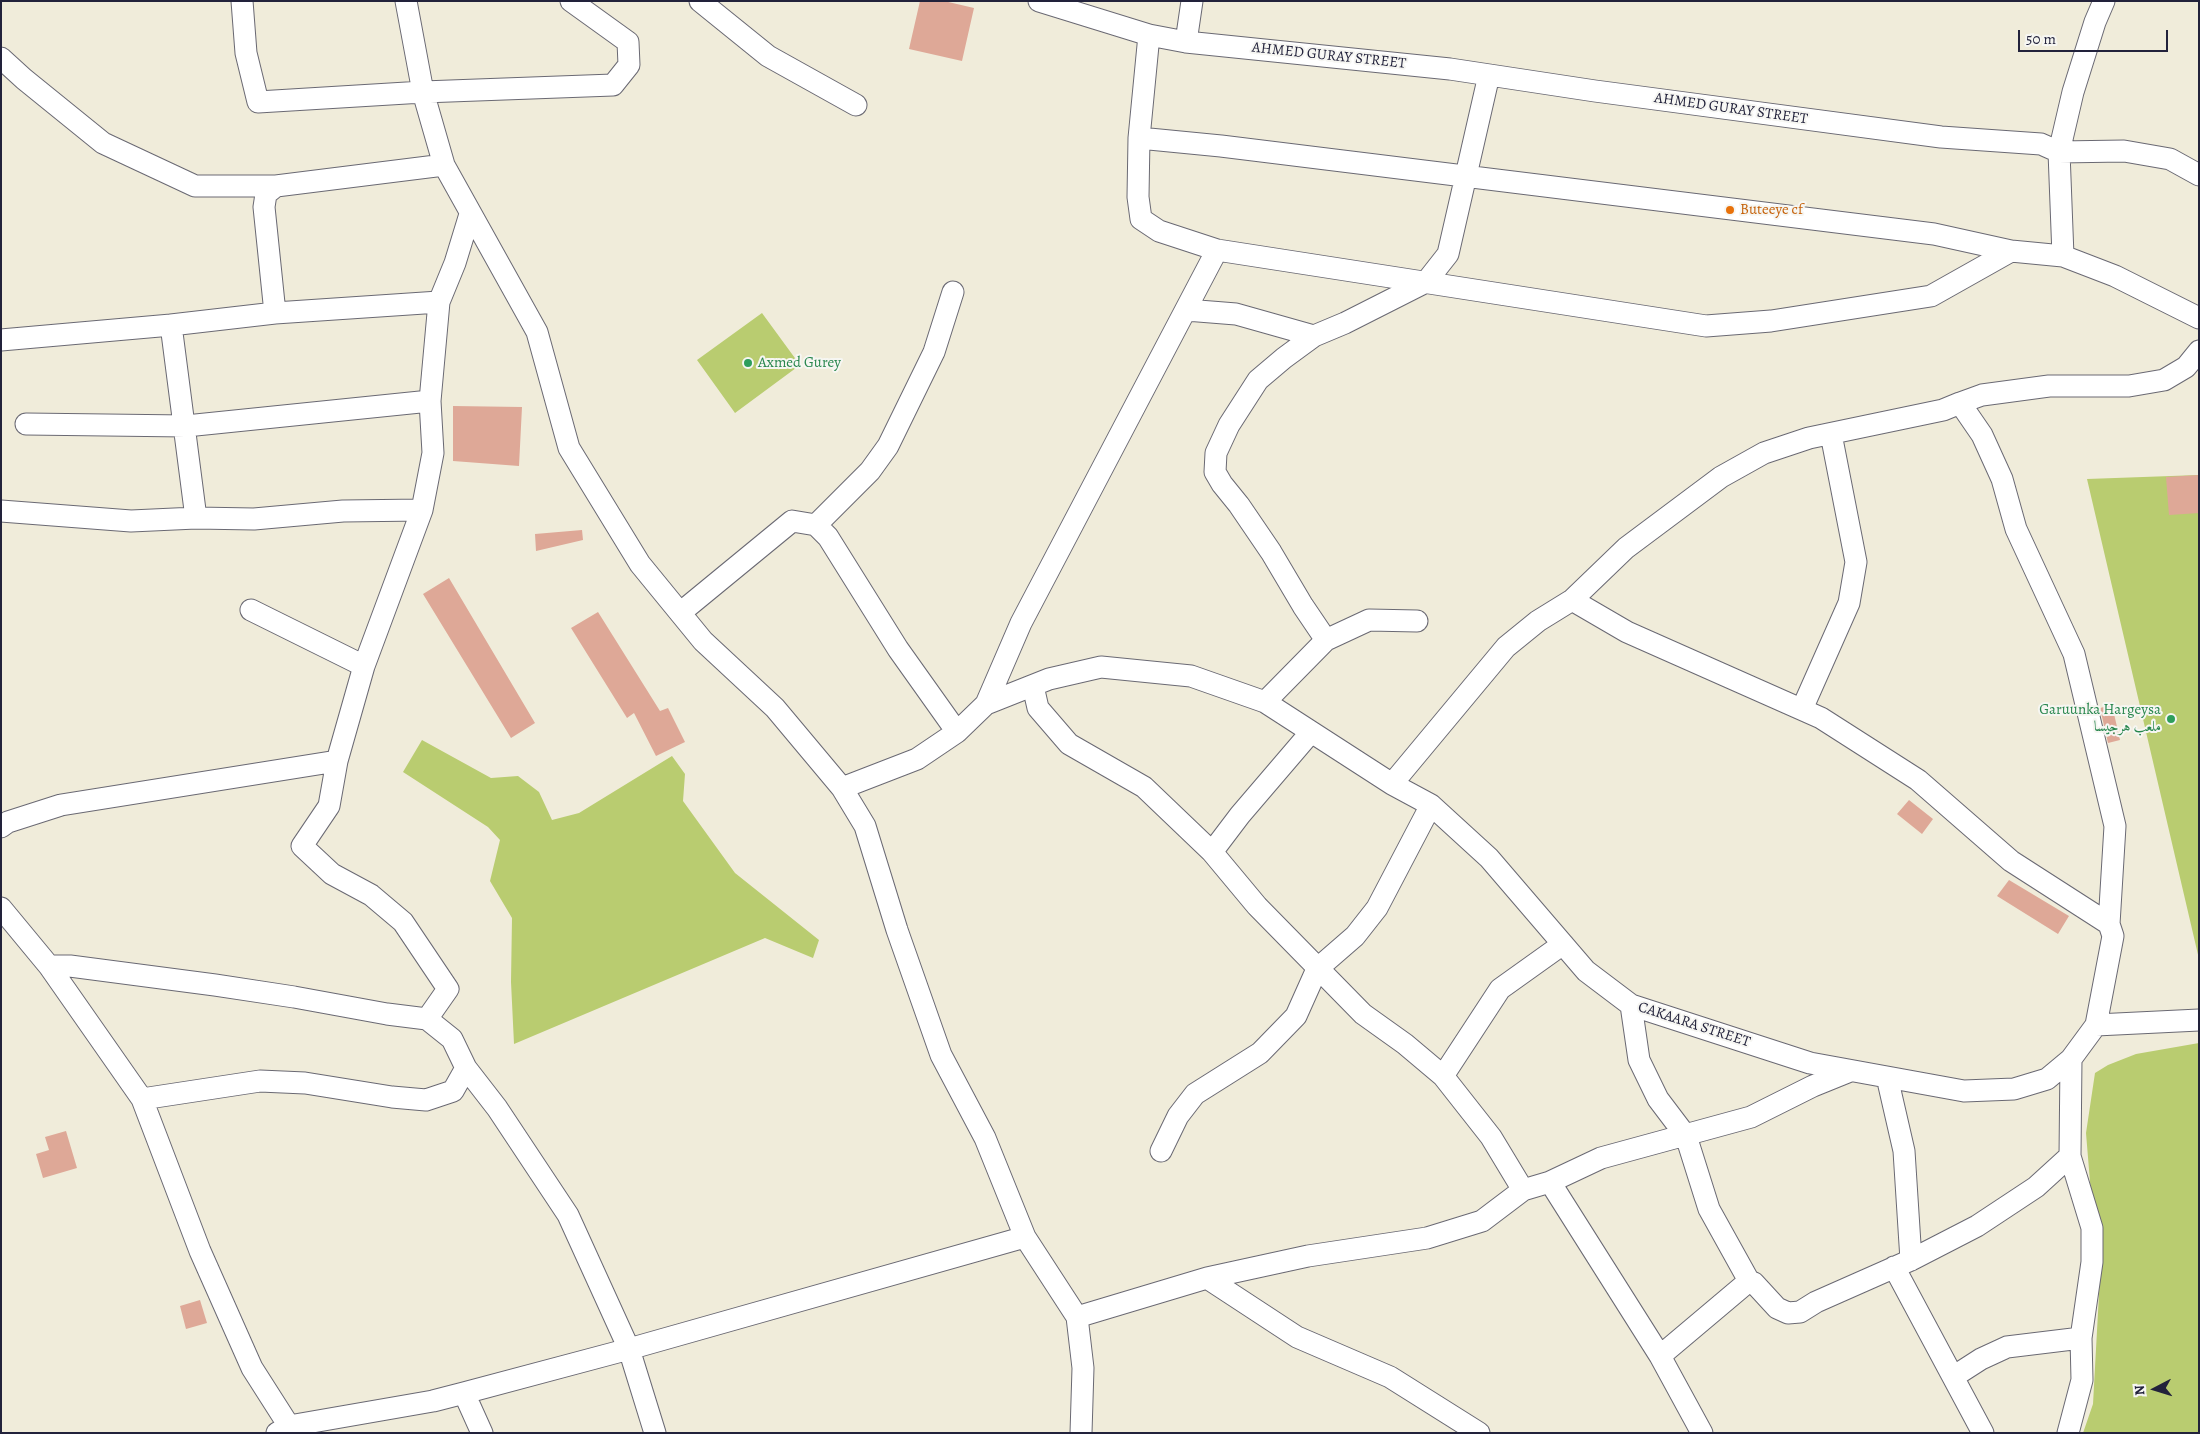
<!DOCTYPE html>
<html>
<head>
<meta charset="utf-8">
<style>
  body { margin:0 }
  #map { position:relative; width:2200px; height:1434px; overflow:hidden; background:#f0ecda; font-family:Alegreya,serif }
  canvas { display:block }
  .frame { position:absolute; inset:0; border:2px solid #22223b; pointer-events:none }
  .north { position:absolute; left:2130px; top:1364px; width:50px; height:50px; -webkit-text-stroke:4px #f6f6f2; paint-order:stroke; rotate:265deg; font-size:14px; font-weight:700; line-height:20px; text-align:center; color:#22223b }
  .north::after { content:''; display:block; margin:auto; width:18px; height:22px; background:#22223b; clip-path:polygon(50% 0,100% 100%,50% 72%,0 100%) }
  .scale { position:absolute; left:2018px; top:30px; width:150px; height:22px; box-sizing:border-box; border:2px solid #22223b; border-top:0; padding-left:6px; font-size:15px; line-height:18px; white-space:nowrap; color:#22223b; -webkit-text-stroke:4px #f6f6f2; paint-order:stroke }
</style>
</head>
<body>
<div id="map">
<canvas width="2200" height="1434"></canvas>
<div class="frame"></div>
<div class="north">N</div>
<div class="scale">50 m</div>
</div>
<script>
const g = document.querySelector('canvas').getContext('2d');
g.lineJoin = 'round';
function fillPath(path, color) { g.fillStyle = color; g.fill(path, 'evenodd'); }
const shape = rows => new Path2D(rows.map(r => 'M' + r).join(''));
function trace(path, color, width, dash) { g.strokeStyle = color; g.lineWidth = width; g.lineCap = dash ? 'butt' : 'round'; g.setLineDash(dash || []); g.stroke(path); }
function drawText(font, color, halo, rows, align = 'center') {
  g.font = font + ' Alegreya,Amiri,serif'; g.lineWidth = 4; g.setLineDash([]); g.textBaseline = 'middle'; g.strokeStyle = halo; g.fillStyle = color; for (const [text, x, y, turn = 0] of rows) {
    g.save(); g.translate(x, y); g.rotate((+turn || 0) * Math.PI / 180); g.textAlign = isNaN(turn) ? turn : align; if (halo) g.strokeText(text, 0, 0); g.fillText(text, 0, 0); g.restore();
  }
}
const green = shape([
  [762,313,800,365,735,413,697,360],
  [2199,475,2199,959,2087,479],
  [422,740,491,778,518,776,539,792,552,820,579,813,672,756,685,774,683,801,735,873,819,940,813,958,765,938,514,1044,511,982,512,918,490,881,500,840,488,827,403,772],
  [2199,1043,2199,1433,2083,1433,2093,1404,2102,1239,2091,1194,2086,1133,2095,1073,2108,1065,2136,1054]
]);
const building = shape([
  [920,1,944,1,974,8,962,61,909,49],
  [453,406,522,407,519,466,453,461],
  [2199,475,2199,513,2169,515,2166,477],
  [582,530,583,540,536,551,535,534],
  [449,578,535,723,511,738,423,594],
  [598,612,660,711,668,708,685,742,656,756,634,713,627,718,571,628],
  [2112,705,2120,740,2108,743,2100,708],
  [1909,800,1933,819,1922,834,1897,814],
  [2009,880,2069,916,2058,934,1997,896],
  [66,1131,77,1168,43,1178,36,1154,49,1150,45,1137],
  [200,1300,207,1323,186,1329,180,1306]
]);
const minor = shape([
  [242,1,246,53,258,102,423,92,613,85,629,65,628,42,571,1],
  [406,1,423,92,444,165,537,332,569,448,640,564,703,641,775,708,842,788,865,826,897,930,941,1055,985,1138,1025,1237,1077,1317,1083,1368,1081,1433],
  [700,1,768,56,856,105],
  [1039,1,1149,35,1186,42,1450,69,1595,91,1941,137,2041,144,2059,152,2063,256,2115,276,2199,318],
  [2104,1,2095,22,2073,92,2059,152,2124,151,2170,159,2199,175],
  [1149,35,1139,138,1138,197,1141,219,1159,231,1217,250,1706,326,1771,321,1931,296,2011,251],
  [1186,42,1192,1],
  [1,58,24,79,103,143,195,186,276,186],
  [1139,138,1221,146,1934,234,2011,251,2063,256],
  [1186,310,1236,314,1314,336],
  [275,313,264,207,266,194,276,186,444,165],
  [171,325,196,518],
  [1,340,171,325,275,313,439,302],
  [1960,403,1982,395,2049,386,2129,386,2164,380,2186,367,2199,351],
  [26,424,186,426,430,401],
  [1,511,131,521,196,518,254,519,343,511,422,510],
  [816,525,870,471,888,446,934,352,953,292],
  [1572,600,1627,632,1821,718,1918,780,2011,861,2109,924],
  [251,610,364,666],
  [680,613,792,521,816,525,828,537,898,649,957,732],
  [1326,640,1303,606,1271,552,1239,505,1222,484,1215,472,1216,453,1229,425,1258,380,1284,358,1314,336,1345,323,1426,282,1448,254,1489,75],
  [1033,686,1038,708,1069,744,1144,787,1212,852,1257,906,1363,1014,1405,1044,1443,1076,1491,1137,1523,1190],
  [1265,702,1326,640,1369,620,1417,621],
  [986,704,1049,679,1101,667,1191,676,1265,702,1392,784,1431,805,1489,858,1586,971,1631,1005,1810,1063,1964,1091,2014,1089,2047,1079,2071,1059,2096,1025,2113,936,2109,924,2115,826,2074,654,2016,529,2002,479,1982,435,1960,403,1943,410,1809,438,1764,453,1721,477,1626,548,1572,600,1538,621,1506,647,1392,784],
  [1802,709,1849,603,1856,562,1831,434],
  [842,788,917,759,957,732,986,704,1021,623,1217,250],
  [1,827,8,822,61,805,337,761],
  [1212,852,1240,815,1311,732],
  [1,908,49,966,142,1099,200,1251,252,1368,289,1426],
  [49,966,70,966,215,985,294,997,387,1014,427,1019,452,1039,466,1068,497,1108,568,1215,629,1349,655,1433],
  [1631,1005,1639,1060,1658,1099,1686,1136,1709,1209,1749,1281,1754,1283,1777,1308,1788,1313,1800,1312,1816,1302,1911,1260,1977,1226,2036,1187,2070,1156],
  [427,1019,448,989,403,922,371,895,332,874,302,846,329,806,337,761,364,666,422,510,433,453,430,401,439,302,455,263,470,214],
  [2096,1025,2199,1020],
  [1443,1076,1500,989,1563,944],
  [1887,1077,1904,1151,1911,1260],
  [142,1099,260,1081,305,1083,392,1097,426,1100,453,1091,466,1068],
  [1161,1151,1178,1116,1195,1094,1260,1053,1296,1016,1317,969,1355,936,1377,908,1431,805],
  [1550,1182,1660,1356,1702,1433],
  [1894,1267,1983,1433],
  [1207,1278,1297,1337,1390,1377,1479,1433],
  [1077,1317,1207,1278,1308,1256,1427,1238,1482,1221,1523,1190,1550,1182,1601,1158,1751,1117,1813,1086,1850,1071],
  [1660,1356,1749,1281],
  [1953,1377,1981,1359,2007,1347,2081,1338],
  [464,1393,482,1433],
  [277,1433,289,1426,433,1401,464,1393,629,1349,1025,1237],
  [2068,1433,2082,1380,2081,1338,2092,1262,2092,1228,2070,1156,2071,1059]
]);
const markers = [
  [1730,210,5,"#e8710a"],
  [748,363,5,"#2e9e5b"],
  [2171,719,5,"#2e9e5b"]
];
const streetNames = [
  ["AHMED GURAY STREET",1329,56,6],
  ["AHMED GURAY STREET",1731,109,8],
  ["CAKAARA STREET",1694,1025,18]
];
const foodNames = [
  ["Buteeye cf",1740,210]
];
const leisureNames = [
  ["Axmed Gurey",758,363],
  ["Garuunka Hargeysa",2161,710,"right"],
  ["ملعب هرجيسا",2161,727,"right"]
];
fillPath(green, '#b9cc70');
fillPath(building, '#dea897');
trace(minor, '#6a6973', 23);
trace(minor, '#fff', 21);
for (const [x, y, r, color] of markers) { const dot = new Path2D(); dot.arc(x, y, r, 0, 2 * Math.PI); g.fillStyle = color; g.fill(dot); trace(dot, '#f6f6f2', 2); }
drawText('15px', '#22223b', '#f6f6f2', streetNames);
drawText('15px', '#c56008', '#f6f6f2', foodNames, 'left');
drawText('15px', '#27864d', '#f6f6f2', leisureNames, 'left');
</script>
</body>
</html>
